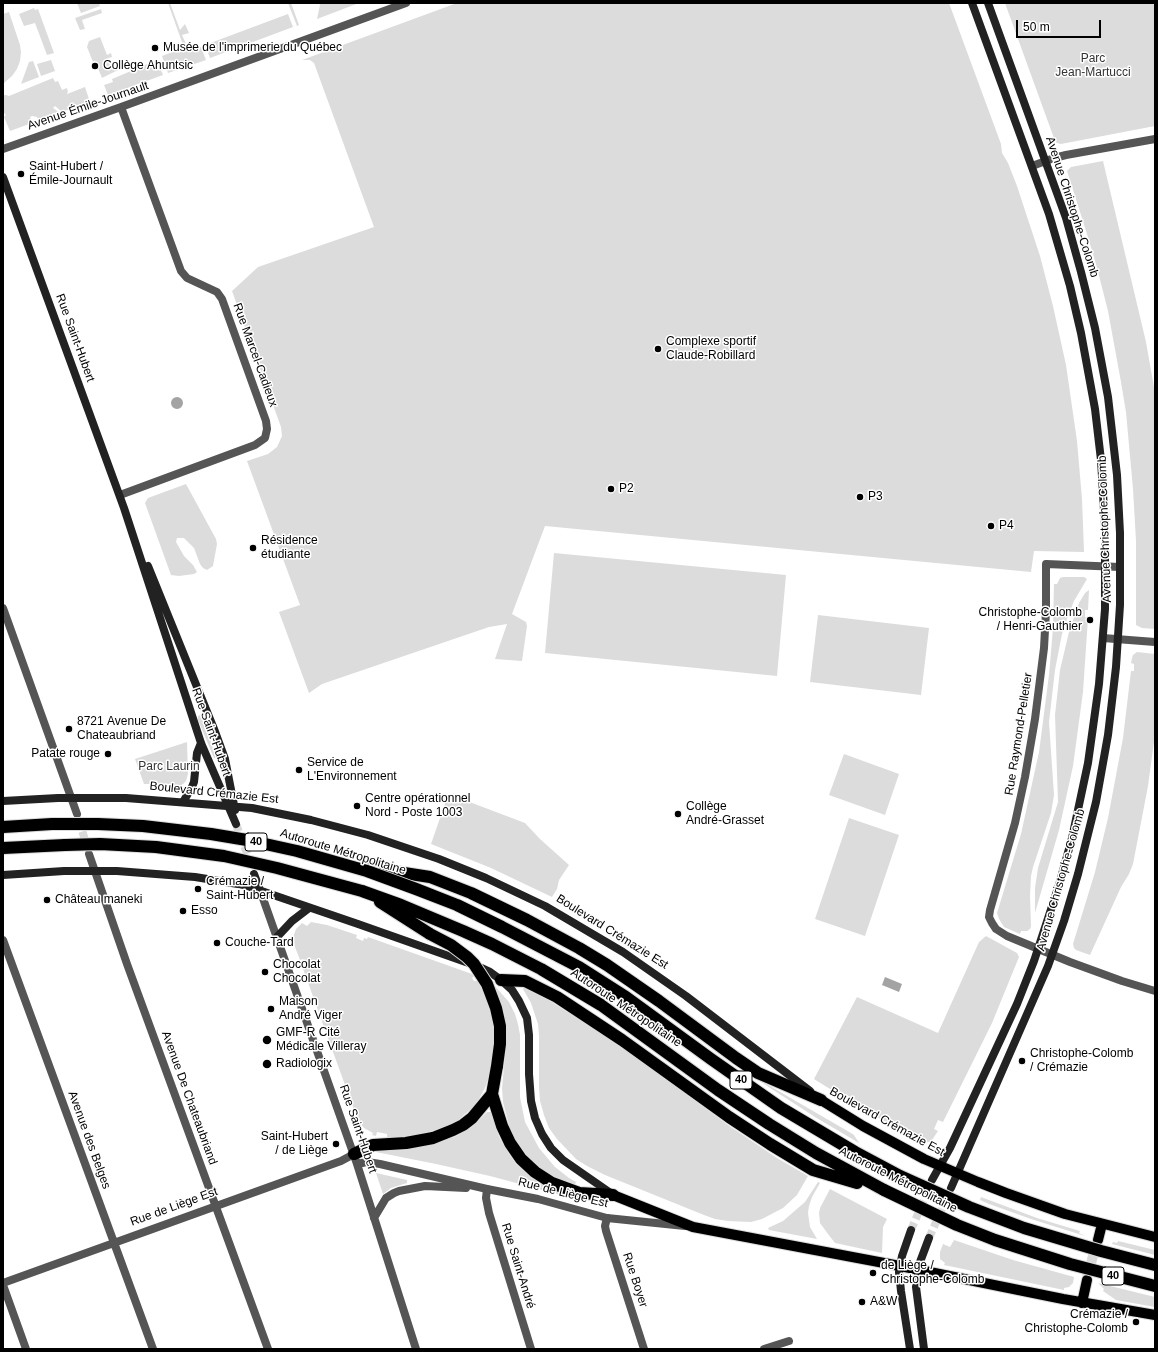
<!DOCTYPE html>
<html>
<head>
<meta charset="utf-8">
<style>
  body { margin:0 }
  #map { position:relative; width:1158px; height:1352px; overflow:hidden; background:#fff; font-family:Helvetica,sans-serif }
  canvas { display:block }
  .frame { position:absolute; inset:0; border:4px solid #000; pointer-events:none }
  .scale { position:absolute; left:1016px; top:20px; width:85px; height:18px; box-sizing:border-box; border:2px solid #000; border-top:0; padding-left:5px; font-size:12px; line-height:14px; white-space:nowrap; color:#000; -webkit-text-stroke:3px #fff; paint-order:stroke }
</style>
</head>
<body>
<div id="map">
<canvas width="1158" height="1352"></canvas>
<div class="frame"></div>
<div class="scale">50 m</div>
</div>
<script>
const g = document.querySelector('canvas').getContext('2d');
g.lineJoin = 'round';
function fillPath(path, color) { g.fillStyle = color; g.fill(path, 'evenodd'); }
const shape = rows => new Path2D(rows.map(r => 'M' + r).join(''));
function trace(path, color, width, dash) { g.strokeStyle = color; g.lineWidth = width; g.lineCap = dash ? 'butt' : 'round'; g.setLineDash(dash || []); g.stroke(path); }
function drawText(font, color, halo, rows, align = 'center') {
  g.font = font + ' Helvetica,sans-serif'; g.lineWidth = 3; g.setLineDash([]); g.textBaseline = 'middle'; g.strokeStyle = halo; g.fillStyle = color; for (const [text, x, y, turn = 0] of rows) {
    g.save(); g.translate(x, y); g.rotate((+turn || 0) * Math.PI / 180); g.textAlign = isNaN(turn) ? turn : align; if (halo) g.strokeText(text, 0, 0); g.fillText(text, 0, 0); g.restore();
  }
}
const green = shape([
  [77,3,99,3,100,6,81,13],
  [168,3,170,3,180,30,185,24,189,33,182,35,186,44,183,45],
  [288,3,291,3,299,25,297,26],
  [319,3,359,3,317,19,320,5],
  [457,3,949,3,1001,144,1002,153,1008,163,1017,186,1040,256,1053,306,1066,365,1077,441,1082,499,1084,552,1034,551,1031,572,545,526,512,614,526,622,527,626,522,661,495,659,507,624,489,627,322,684,309,693,279,612,300,605,247,461,268,454,277,447,282,436,281,427,232,291,258,267,374,227,314,63,310,60,302,60],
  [1005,3,1155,3,1155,126,1061,144,1057,143,1055,141],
  [34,8,35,10,38,9,54,53,47,55,35,23,24,26,19,14],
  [101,9,102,13,82,20,85,29,80,30,75,18],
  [9,12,20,45,21,52,20,61,17,69,12,76,3,84,3,14],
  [288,14,293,27,210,58,205,45],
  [100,37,107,55,111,53,112,57,108,58,111,69,118,70,102,78,95,61,93,62,87,47,89,41],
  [193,44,195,50,201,47,206,60,168,73,162,56],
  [51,60,55,71,41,76,37,64],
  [157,60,163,75,108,95,104,85,113,82,112,79],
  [33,61,39,77,21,84,29,62],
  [53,78,55,82,58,81,62,90,67,88,68,92,67,93,67,94,85,87,90,102,62,112,55,106,53,108,60,113,39,121,37,117,32,116,30,117,32,123,10,131,4,117,6,115,3,112,3,95,6,95,9,96],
  [1103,161,1146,342,1155,393,1155,629,1142,628,1136,625,1136,541,1133,489,1126,412,1121,382,1108,311,1096,264,1087,234,1068,174,1067,171,1071,167],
  [186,484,216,539,217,544,213,566,207,570,203,568,200,564,194,548,184,538,177,538,176,542,184,556,193,565,197,572,194,574,179,576,171,575,145,503,148,498],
  [554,553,786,575,777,676,545,653],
  [1063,577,1084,577,1087,579,1074,601,1068,616,1062,634,1055,670,1049,722,1054,795,1051,813,1033,867,1031,876,1030,896,1031,926,1030,929,1027,931,1021,931,1020,934,1004,927,999,919,997,913,1021,834,1039,752,1049,675,1053,628,1054,584,1057,584,1060,578],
  [1089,590,1088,610,1085,610,1085,617,1088,618,1083,692,1073,766,1059,830,1035,913,1035,888,1038,868,1058,802,1055,715,1060,670,1069,632,1079,603,1085,593],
  [818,615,929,628,921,695,810,682],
  [1137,652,1155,654,1155,734,1148,786,1133,864,1129,874,1121,887,1090,955,1076,950,1074,948,1073,944,1095,872,1108,818,1123,738,1131,671,1134,671,1134,664,1131,663,1132,658,1133,655],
  [200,715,201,715,204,720,216,758,214,758,198,720,198,716],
  [187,742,188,774,186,781,183,784,177,787,156,786,156,784,144,784,135,759],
  [844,754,899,774,885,815,829,795],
  [448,795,459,798,525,823,540,839,569,865,559,880,557,889,552,897,491,868,431,844],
  [849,818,899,835,865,936,815,919],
  [311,922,327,925,357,935,356,938,363,941,364,938,367,939,368,937,472,974,474,976,472,978,474,981,478,981,484,992,493,1019,494,1045,489,1076,485,1088,479,1099,472,1108,457,1121,449,1125,429,1132,411,1136,392,1138,387,1138,387,1134,377,1132,376,1136,372,1135,373,1133,364,1128,358,1121,302,966,305,965,303,959,300,960,295,947,293,937,296,929,302,923,307,926],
  [986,936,1017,953,1019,957,992,1023,943,1122,938,1120,934,1129,938,1131,932,1140,930,1142,924,1142,905,1133,854,1104,814,1079,857,997,938,1033,979,942],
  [494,985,509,1002,515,1014,518,1024,520,1035,520,1097,525,1122,539,1148,555,1167,569,1178,576,1182,575,1185,553,1177,533,1163,516,1141,510,1129,503,1102,502,1088,506,1046,506,1027,504,1012],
  [524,987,539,994,594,1029,634,1056,725,1123,777,1158,808,1176,797,1195,783,1208,762,1219,751,1222,728,1221,715,1219,704,1215,605,1175,587,1166,576,1159,557,1139,549,1128,544,1115,540,1101,539,1087,539,1036,538,1024,531,1003,523,989],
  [744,1071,851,1133,854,1135,859,1143,815,1117],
  [487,1112,491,1112,499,1137,509,1154,516,1164,531,1177,542,1184,555,1191,568,1195,568,1197,490,1176,436,1164,376,1152,377,1151,438,1141,455,1137,474,1125],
  [376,1173,407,1180,407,1183,391,1188,383,1194],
  [818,1182,820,1183,812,1197,809,1206,808,1213,810,1227,817,1239,769,1230,768,1228,783,1221,805,1202],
  [830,1189,887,1219,883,1227,882,1253,835,1243,828,1234,820,1223,819,1213,820,1208],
  [981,1197,1037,1218,1080,1231,1079,1233,1085,1236,1031,1219,989,1204,980,1200],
  [954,1240,1013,1260,1074,1277,1073,1283,1069,1287,1064,1288,1064,1290,944,1265,945,1263,940,1259,940,1252,943,1244,950,1247],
  [1118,1241,1155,1250,1155,1255,1112,1244,1113,1242,1117,1243],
  [1098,1283,1155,1297,1155,1307,1116,1300,1103,1291,1104,1289]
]);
const water = shape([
  '171 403a6 6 0 1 1 12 0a6 6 0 1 1-12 0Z',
  [885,977,902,984,899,992,882,985]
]);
const minorTunnel = shape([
  [79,820,87,847]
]);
const secondaryTunnel = shape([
  [236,824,251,864],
  [911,1230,931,1184],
  [929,1238,949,1193]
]);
const primaryTunnel = shape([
  [1087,1277,1097,1242]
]);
const minor = shape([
  [3,149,121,107,406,3],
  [1032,166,1054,158,1066,155,1155,139],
  [120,495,255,445,265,438,267,429,266,421,222,299,217,292,187,278,181,271,121,107],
  [1120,567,1046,564,1046,611,1044,648,1035,719,1025,777,1015,823,990,910,989,917,992,923,996,929,1007,936,1070,962,1122,981,1155,991],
  [3,608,77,814],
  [1103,638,1155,642],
  [89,854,127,964,268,1349],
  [3,940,153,1349],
  [487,1189,486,1198,489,1213,531,1349],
  [607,1218,605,1226,606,1231,644,1349],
  [3,1283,341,1161,354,1154],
  [3,1285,26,1349],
  [764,1349,789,1341]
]);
const tertiary = shape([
  [260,890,357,1164,416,1349],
  [357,1164,367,1162,380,1164,487,1189,538,1199,607,1218,685,1226],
  [374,1218,386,1198,394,1193,399,1191,425,1186,466,1188]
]);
const secondary = shape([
  [3,177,124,508,201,743,236,824],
  [148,566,214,729,225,759,235,810],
  [3,801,58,798,126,798,252,808,311,820,368,835,439,859,486,878,545,906,623,952,686,996,810,1091],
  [183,802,192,787,194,782,197,753,201,743],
  [254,874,260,890],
  [3,875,64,871,117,871,195,877,244,885,358,924,477,966,490,972,501,980,512,990,519,1001,527,1018,529,1035,529,1074,531,1101,535,1118,542,1134,551,1148,563,1160,612,1194],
  [277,937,292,921,309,908],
  [932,1180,950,1148,1017,1004,1034,961,1059,885,1072,838,1088,763,1099,684,1105,609,1105,527,1101,460,1095,409,1081,333,1070,286,1049,214,972,3],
  [951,1188,1048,966,1064,921,1078,874,1096,802,1108,735,1116,667,1120,605,1120,533,1117,475,1108,397,1095,328,1081,272,1066,218,988,3],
  [910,1349,901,1291,899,1272,902,1256,911,1230],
  [924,1349,916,1287,920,1262,929,1238]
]);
const primary = shape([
  [821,1100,863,1126,924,1159,978,1182,1006,1193,1065,1214,1155,1237],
  [613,1195,693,1227,900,1266,1063,1299,1155,1315],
  [1098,1240,1102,1224],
  [1082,1303,1087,1280]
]);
const motorway = shape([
  [3,848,65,845],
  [365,867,430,877,471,893,527,920,579,948,607,965,659,1001,736,1058,758,1073,821,1100],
  [362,891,401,905,463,931,492,944,541,969,601,1005,718,1090,769,1124,816,1153,884,1190],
  [380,902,430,934],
  [501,980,525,981,557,997,622,1040,729,1117,770,1144,813,1170,857,1183],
  [492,1094,502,1126,510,1143,521,1159,535,1172,552,1183,579,1193,613,1195],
  [354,1154,373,1145,406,1143,433,1138,453,1130,463,1125,472,1118,492,1094,497,1066]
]);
const motorwayBridge = shape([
  [3,827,52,824,98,824,143,826,211,834,247,840,297,851,367,871,416,889,457,905,502,927,579,967,626,997,711,1059,781,1108,855,1152,900,1176,969,1207,1024,1228,1101,1251,1155,1265],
  [65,845,100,844,156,847,224,856,277,868,362,891],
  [430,934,451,945,467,957,474,964,487,984,496,1008,500,1026,500,1044,497,1066],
  [884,1190,957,1225,995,1240,1070,1264,1155,1286]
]);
const markers = [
  [155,48,4,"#000"],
  [95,66,4,"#000"],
  [21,174,4,"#000"],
  [658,349,4,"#000"],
  [611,489,4,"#000"],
  [860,497,4,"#000"],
  [991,526,4,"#000"],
  [253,548,4,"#000"],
  [1090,620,4,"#000"],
  [69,729,4,"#000"],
  [108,754,4,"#000"],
  [299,770,4,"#000"],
  [357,806,4,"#000"],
  [678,814,4,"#000"],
  [198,889,4,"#000"],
  [47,900,4,"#000"],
  [183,911,4,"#000"],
  [217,943,4,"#000"],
  [265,972,4,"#000"],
  [271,1009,4,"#000"],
  [267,1040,5,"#000"],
  [1022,1061,4,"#000"],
  [267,1064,5,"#000"],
  [336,1144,4,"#000"],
  [873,1273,4,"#000"],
  [862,1302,4,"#000"],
  [1136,1322,4,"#000"]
];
const shields = [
  [256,842,22],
  [741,1080,22],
  [1113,1276,22]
];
const shieldNames = [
  ["40",256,842],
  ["40",741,1080],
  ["40",1113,1276]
];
const poiNames = [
  ["Musée de l'imprimerie du Québec",163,48],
  ["Collège Ahuntsic",103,66],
  ["Saint-Hubert /",29,167],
  ["Émile-Journault",29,181],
  ["Complexe sportif",666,342],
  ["Claude-Robillard",666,356],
  ["P2",619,489],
  ["P3",868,497],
  ["P4",999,526],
  ["Résidence",261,541],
  ["étudiante",261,555],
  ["Christophe-Colomb",1082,613,"right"],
  ["/ Henri-Gauthier",1082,627,"right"],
  ["8721 Avenue De",77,722],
  ["Chateaubriand",77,736],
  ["Patate rouge",100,754,"right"],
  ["Service de",307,763],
  ["L'Environnement",307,777],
  ["Centre opérationnel",365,799],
  ["Nord - Poste 1003",365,813],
  ["Collège",686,807],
  ["André-Grasset",686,821],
  ["Crémazie /",206,882],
  ["Saint-Hubert",206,896],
  ["Château maneki",55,900],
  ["Esso",191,911],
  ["Couche-Tard",225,943],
  ["Chocolat",273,965],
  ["Chocolat",273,979],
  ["Maison",279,1002],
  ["André Viger",279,1016],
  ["GMF-R Cité",276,1033],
  ["Médicale Villeray",276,1047],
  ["Christophe-Colomb",1030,1054],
  ["/ Crémazie",1030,1068],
  ["Radiologix",276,1064],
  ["Saint-Hubert",328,1137,"right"],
  ["/ de Liège",328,1151,"right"],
  ["de Liège /",881,1266],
  ["Christophe-Colomb",881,1280],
  ["A&W",870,1302],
  ["Crémazie /",1128,1315,"right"],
  ["Christophe-Colomb",1128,1329,"right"]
];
const parkNames = [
  ["Parc",1093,59],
  ["Jean-Martucci",1093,73],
  ["Parc Laurin",169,767]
];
const streetNames = [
  ["Avenue Émile-Journault",88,106,-19],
  ["Avenue Christophe-Colomb",1072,207,72],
  ["Rue Saint-Hubert",75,338,70],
  ["Rue Marcel-Cadieux",255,355,70],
  ["Avenue Christophe-Colomb",1105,529,-92],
  ["Rue Saint-Hubert",211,732,70],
  ["Rue Raymond-Pelletier",1019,734,-81],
  ["Boulevard Crémazie Est",214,793,6],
  ["Autoroute Métropolitaine",343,852,17],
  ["Avenue Christophe-Colomb",1061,880,-74],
  ["Boulevard Crémazie Est",612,932,32],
  ["Autoroute Métropolitaine",626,1008,34],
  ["Avenue De Chateaubriand",189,1098,70],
  ["Boulevard Crémazie Est",887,1122,29],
  ["Rue Saint-Hubert",358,1129,71],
  ["Avenue des Belges",89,1140,70],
  ["Autoroute Métropolitaine",898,1180,27],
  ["Rue de Liège Est",563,1193,14],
  ["Rue de Liège Est",174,1207,-20],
  ["Rue Saint-André",518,1266,73],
  ["Rue Boyer",635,1280,72]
];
fillPath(green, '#dcdcdc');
fillPath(water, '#a3a3a3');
trace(minorTunnel, '#d9d9d9', 8, [8, 4]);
trace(secondaryTunnel, '#d9d9d9', 8, [8, 4]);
trace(primaryTunnel, '#d9d9d9', 10, [10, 5]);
trace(primary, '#dbdbdb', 12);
trace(motorway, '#dbdbdb', 14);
trace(minor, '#555', 8);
trace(tertiary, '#555', 8);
trace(secondary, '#222', 8);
trace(primary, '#000', 10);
trace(motorway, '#000', 12);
trace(motorwayBridge, '#dbdbdb', 14, []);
trace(motorwayBridge, '#000', 12);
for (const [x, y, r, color] of markers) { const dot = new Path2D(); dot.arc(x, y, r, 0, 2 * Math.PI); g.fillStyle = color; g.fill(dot); trace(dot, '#fff', 1.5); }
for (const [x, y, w] of shields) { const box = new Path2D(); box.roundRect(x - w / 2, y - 9, w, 18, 3); g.fillStyle = '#fff'; g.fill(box); trace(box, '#000', 1); }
drawText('bold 11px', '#000', null, shieldNames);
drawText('12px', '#000', '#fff', poiNames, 'left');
drawText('12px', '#333', '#fff', parkNames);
drawText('12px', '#000', '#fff', streetNames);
</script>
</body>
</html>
